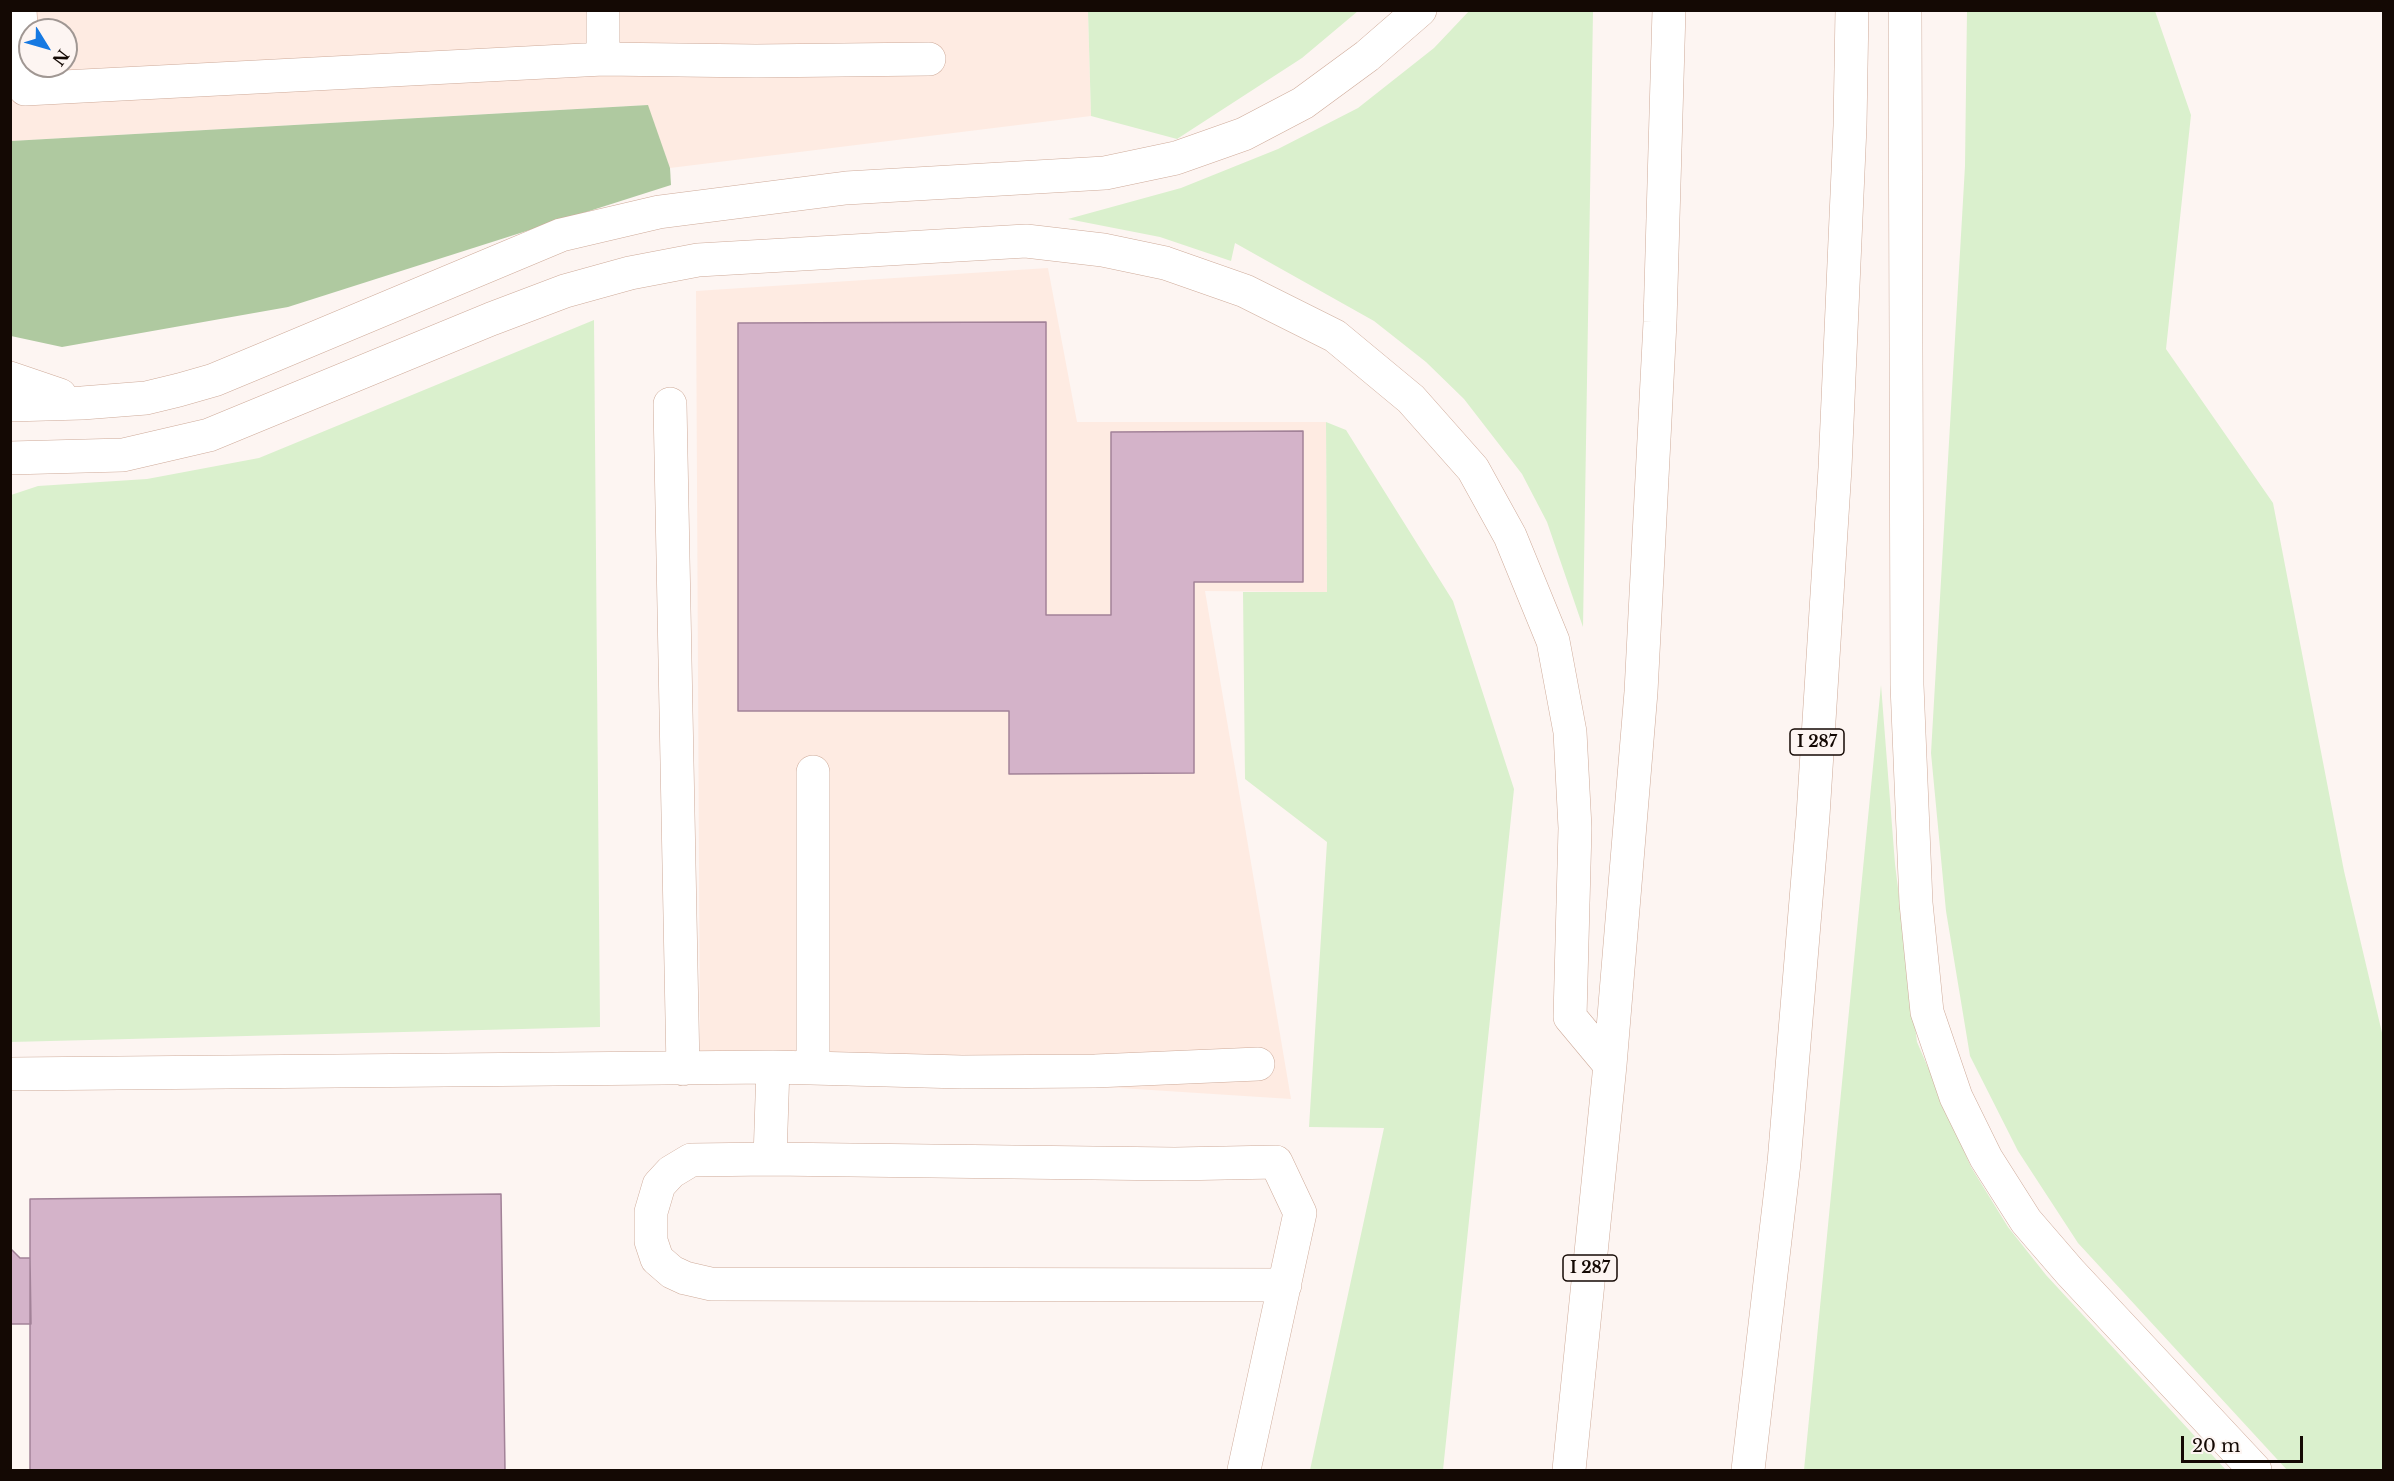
<!DOCTYPE html>
<html>
<head>
<meta charset="utf-8">
<style>
  body { margin:0 }
  #map { position:relative; width:2394px; height:1481px; overflow:hidden; background:#fdf5f2; font-family:"Libre Baskerville",serif }
  canvas { display:block }
  .frame { position:absolute; inset:0; border:12px solid #140904; pointer-events:none }
  .north { position:absolute; left:18px; top:18px; width:60px; height:60px; box-sizing:border-box; background:#fdf5f2; border:2px solid #a09793; border-radius:50%; rotate:127deg; font-size:16px; font-weight:700; line-height:24px; text-align:center; color:#140904 }
  .north::after { content:''; display:block; margin:auto; width:21px; height:27px; background:#1679e2; clip-path:polygon(50% 0,100% 100%,50% 72%,0 100%) }
  .scale { position:absolute; left:2181px; top:1436px; width:122px; height:27px; box-sizing:border-box; border:3px solid #140904; border-top:0; padding-left:8px; font-size:18px; line-height:21px; white-space:nowrap; color:#140904; -webkit-text-stroke:4px #fdf5f2; paint-order:stroke }
</style>
</head>
<body>
<div id="map">
<canvas width="2394" height="1481"></canvas>
<div class="frame"></div>
<div class="north">N</div>
<div class="scale">20 m</div>
</div>
<script>
const g = document.querySelector('canvas').getContext('2d');
g.lineJoin = 'round';
function fillPath(path, color) { g.fillStyle = color; g.fill(path, 'evenodd'); }
const shape = rows => new Path2D(rows.map(r => 'M' + r).join(''));
function trace(path, color, width, dash) { g.strokeStyle = color; g.lineWidth = width; g.lineCap = dash ? 'butt' : 'round'; g.setLineDash(dash || []); g.stroke(path); }
function drawText(font, color, halo, rows, align = 'center') {
  g.font = font + ' "Libre Baskerville",serif'; g.lineWidth = 6; g.setLineDash([]); g.textBaseline = 'middle'; g.strokeStyle = halo; g.fillStyle = color; for (const [text, x, y, turn = 0] of rows) {
    g.save(); g.translate(x, y); g.rotate((+turn || 0) * Math.PI / 180); g.textAlign = isNaN(turn) ? turn : align; if (halo) g.strokeText(text, 0, 0); g.fillText(text, 0, 0); g.restore();
  }
}
const built = shape([
  [11,11,1088,11,1091,116,670,168,647,105,11,141],
  [30,30,66,30,66,66,30,66],
  [1048,268,1077,422,1326,422,1327,592,1205,591,1291,1099,700,1061,696,291]
]);
const green = shape([
  [1470,10,1593,11,1583,627,1547,522,1522,474,1464,399,1426,362,1374,321,1235,243,1231,261,1160,237,1068,219,1181,188,1278,149,1358,108,1434,48],
  [1088,11,1088,10,1358,11,1302,58,1177,139,1091,116],
  [1967,11,2155,11,2191,115,2166,349,2273,503,2344,871,2383,1037,2383,1470,2287,1470,2078,1243,2018,1151,1970,1056,1946,911,1931,753,1965,166],
  [594,320,600,1027,11,1042,11,495,38,486,147,479,259,458],
  [1326,422,1346,430,1453,601,1514,789,1443,1470,1310,1470,1384,1128,1309,1127,1327,842,1245,779,1243,592,1327,592],
  [1881,685,1895,864,1917,1042,1971,1167,2008,1227,2046,1275,2226,1470,1804,1470]
]);
const forest = shape([
  [648,105,670,168,671,185,288,307,62,347,11,336,11,141]
]);
const building = shape([
  [1046,322,1046,615,1111,615,1111,432,1303,431,1303,582,1194,582,1194,773,1009,774,1009,711,738,711,738,323,1046,322],
  [501,1194,505,1470,30,1470,30,1199,501,1194],
  [10,1248,20,1258,30,1258,31,1324,10,1324,10,1248]
]);
const minor = shape([
  [20,10,25,89,603,59],
  [603,10,603,59,756,61,929,59],
  [670,404,683,1069],
  [813,772,813,1067],
  [773,1067,962,1072,1095,1071,1258,1064],
  [10,1074,773,1067,770,1159,1175,1164,1276,1162,1300,1213,1244,1470],
  [770,1159,691,1160,671,1172,659,1185,651,1212,651,1241,657,1259,672,1272,685,1278,711,1284,1285,1285]
]);
const highway = shape([
  [1905,10,1907,685,1916,903,1927,1012,1956,1097,1986,1158,2026,1221,2070,1272,2255,1470],
  [10,378,60,395],
  [10,405,82,403,146,398,179,390,214,380,267,358,561,235,659,212,846,188,1105,173,1176,158,1244,134,1303,103,1367,56,1420,10],
  [10,458,123,455,209,435,491,319,565,291,630,273,698,260,1026,241,1103,250,1165,263,1245,291,1335,336,1411,399,1473,469,1510,536,1553,641,1570,732,1575,828,1570,1017,1610,1065],
  [1569,1470,1610,1065,1641,692,1660,322,1669,10],
  [1748,1470,1784,1163,1813,816,1835,468,1850,126,1852,10]
]);
const shields = [
  [1817,742,54],
  [1590,1268,54]
];
const shieldNames = [
  ["I 287",1817,742],
  ["I 287",1590,1268]
];
fillPath(built, '#feebe2');
fillPath(green, '#daf0cd');
fillPath(forest, '#afc9a0');
fillPath(building, '#d4b3c9');
trace(building, '#a28298', 1.5);
trace(minor, '#ceaa99', 34);
trace(highway, '#ceaa99', 34);
trace(minor, '#fff', 33);
trace(highway, '#fff', 33);
for (const [x, y, w] of shields) { const box = new Path2D(); box.roundRect(x - w / 2, y - 13, w, 26, 4.5); g.fillStyle = '#fdf5f2'; g.fill(box); trace(box, '#140904', 1.5); }
drawText('bold 16px', '#140904', null, shieldNames);
</script>
</body>
</html>
